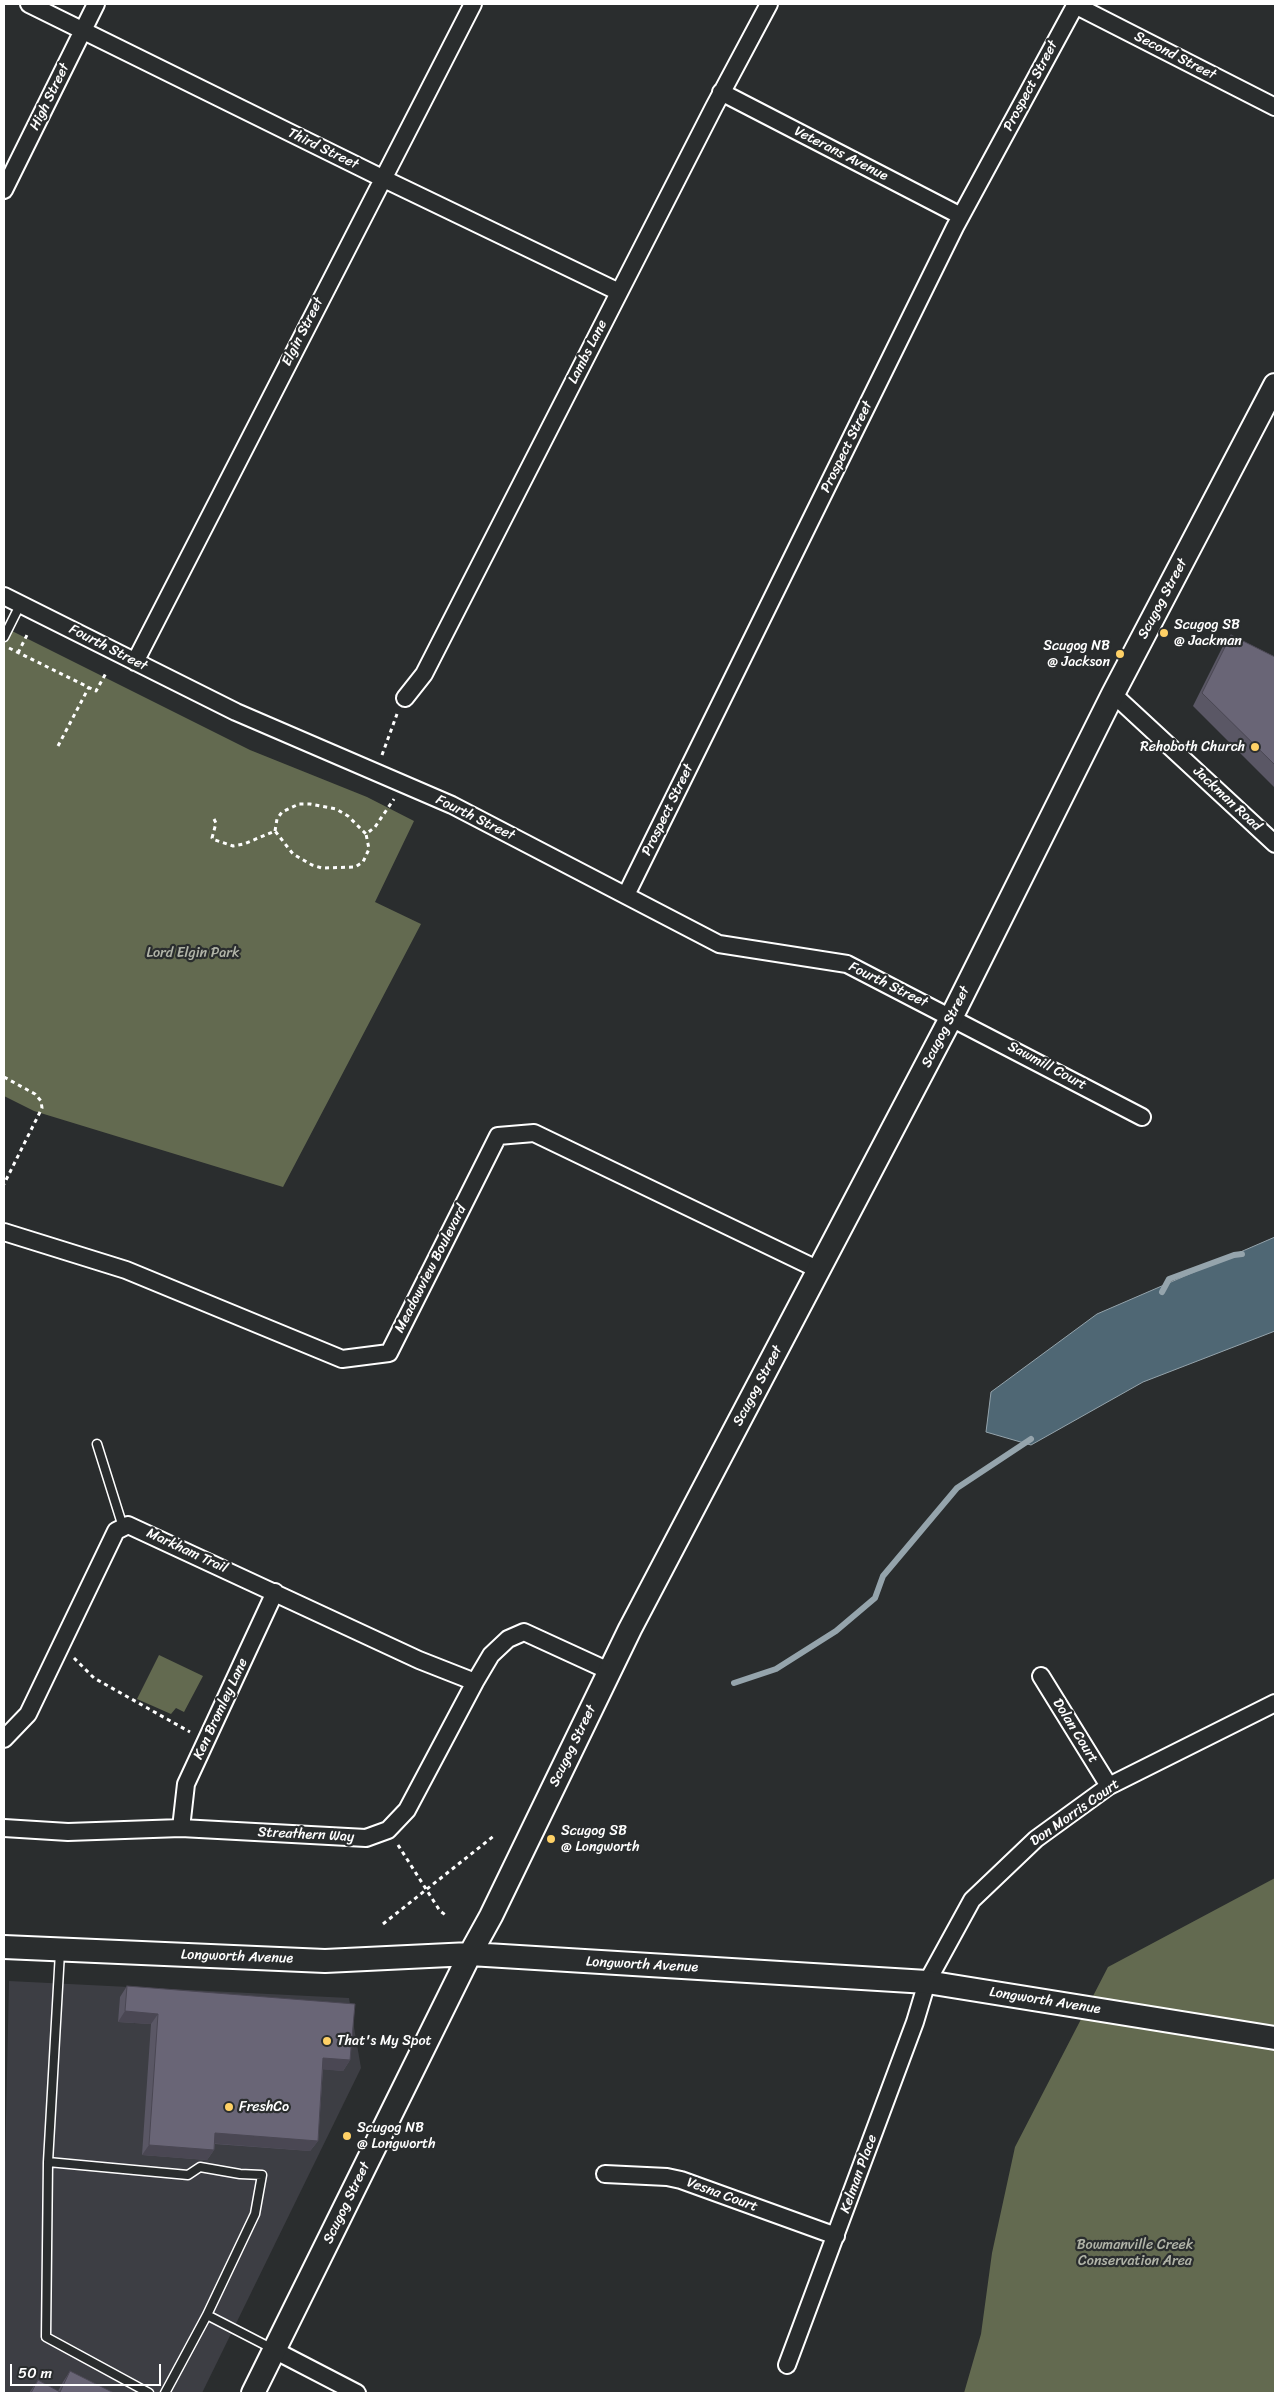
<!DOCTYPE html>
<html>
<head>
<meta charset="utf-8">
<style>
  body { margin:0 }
  #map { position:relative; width:1279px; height:2397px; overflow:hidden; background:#2a2d2e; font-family:Sriracha,sans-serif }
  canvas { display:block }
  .frame { position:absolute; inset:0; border:5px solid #fff; pointer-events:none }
  .scale { position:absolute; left:10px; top:2364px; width:151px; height:22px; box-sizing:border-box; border:2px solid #fff; border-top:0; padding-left:6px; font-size:15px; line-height:18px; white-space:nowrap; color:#fff; -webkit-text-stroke:4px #2a2d2e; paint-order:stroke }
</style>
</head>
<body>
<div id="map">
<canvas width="1279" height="2397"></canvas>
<div class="frame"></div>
<div class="scale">50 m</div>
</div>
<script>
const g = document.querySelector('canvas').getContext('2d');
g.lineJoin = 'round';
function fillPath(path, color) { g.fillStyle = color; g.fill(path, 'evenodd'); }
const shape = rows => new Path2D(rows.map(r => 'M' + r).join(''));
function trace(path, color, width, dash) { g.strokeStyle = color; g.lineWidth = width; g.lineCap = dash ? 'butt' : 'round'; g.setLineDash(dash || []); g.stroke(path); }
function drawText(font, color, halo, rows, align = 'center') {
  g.font = font + ' Sriracha,sans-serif'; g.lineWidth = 4.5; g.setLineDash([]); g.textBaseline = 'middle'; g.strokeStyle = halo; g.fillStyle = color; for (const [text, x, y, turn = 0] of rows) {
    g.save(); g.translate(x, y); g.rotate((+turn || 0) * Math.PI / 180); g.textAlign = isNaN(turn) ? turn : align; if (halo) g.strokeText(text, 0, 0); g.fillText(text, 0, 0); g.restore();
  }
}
const built = shape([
  [9,1981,349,1998,361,2068,202,2393,4,2393,4,2208]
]);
const green = shape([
  [4,627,250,750,367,797,414,821,375,902,421,924,283,1187,34,1111,4,1096],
  [159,1655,203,1676,184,1712,176,1708,171,1714,137,1699],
  [1275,1878,1275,2393,964,2393,981,2334,992,2253,1015,2147,1108,1967]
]);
const water = shape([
  [1275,1237,1275,1331,1143,1382,1031,1445,986,1432,991,1392,1097,1314,1275,1237]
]);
const stream = shape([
  [1162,1292,1169,1279,1234,1255,1242,1254],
  [734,1683,776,1669,836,1631,875,1598,883,1576,957,1488,1031,1439]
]);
const path = shape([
  [9,648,96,691,106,673],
  [18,653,27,635],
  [58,746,89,687],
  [382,755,397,714],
  [214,819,216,823,212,838,215,840,233,846,244,844,275,831,293,854,312,865,322,868,355,867,363,862,369,849,366,834],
  [275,831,277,819,282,812,299,804,310,804,336,809,348,816,366,834,375,827,394,799],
  [4,1077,35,1094,41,1101,42,1108,4,1184],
  [74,1658,94,1678,190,1732],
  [398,1845,440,1911,447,1916],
  [383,1924,495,1835]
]);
const lane = shape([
  [4,637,20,605],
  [97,1444,123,1527],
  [60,1952,48,2162,188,2175,200,2167,240,2174,262,2175,255,2214,207,2315,273,2349],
  [48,2162,46,2337,149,2393],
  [165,2393,207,2315]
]);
const street = shape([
  [29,4,382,178,619,292],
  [1075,5,1275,107],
  [721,92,961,216],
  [4,190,96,4],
  [4,596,236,712,452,805,719,944,847,964,1142,1117],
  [135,662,473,4],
  [1113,694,1275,844],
  [405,698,424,674,714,107,769,4],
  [626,895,955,227,1076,4],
  [4,1232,126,1270,342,1359,389,1353,498,1136,534,1133,819,1270],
  [1041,1676,1109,1786],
  [4,1739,28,1714,116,1531,128,1525,419,1660,475,1682],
  [4,1828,68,1832,181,1828,366,1838,388,1830,407,1810,475,1682,491,1655,508,1639,524,1632,609,1671],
  [181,1828,186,1784,275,1592],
  [605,2174,667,2177,681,2180,836,2236],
  [274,2350,357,2393],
  [787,2365,915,2022,927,1982,972,1900,1036,1839,1109,1786,1275,1703]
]);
const secondary = shape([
  [4,1947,325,1961,470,1954,927,1982,1275,2038],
  [253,2393,470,1954,491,1916,630,1629,952,1016,1113,694,1275,385]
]);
const wall = shape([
  [1231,635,1275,657,1275,788,1193,706,1222,648],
  [127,1986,350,2060,343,2071,323,2069,318,2141,310,2151,215,2144,214,2150,207,2160,142,2155,151,2024,118,2022,120,1997],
  [70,2371,114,2393,29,2393,38,2380,58,2391,63,2382]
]);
const shadedWall = shape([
  [125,2011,158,2014,151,2024,118,2022],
  [323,2058,350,2060,343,2071,316,2069],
  [215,2133,318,2141,310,2151,208,2143],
  [149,2145,214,2150,207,2160,142,2155]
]);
const building = shape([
  [1231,635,1275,657,1275,765,1202,693,1231,635],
  [127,1986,355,2004,350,2060,323,2058,318,2141,215,2133,214,2150,149,2145,158,2014,125,2011,127,1986],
  [70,2371,114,2393,31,2393,38,2380,60,2392,70,2371]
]);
const markers = [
  [1164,633,5,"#ffd166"],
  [1120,654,5,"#ffd166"],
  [1255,747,5,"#ffd166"],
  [551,1839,5,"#ffd166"],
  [327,2041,5,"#ffd166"],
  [229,2107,5,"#ffd166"],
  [347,2136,5,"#ffd166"]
];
const streetNames = [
  ["Second Street",1175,56,27],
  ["Prospect Street",1031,86,-62],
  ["High Street",50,97,-64],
  ["Third Street",323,149,26],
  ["Veterans Avenue",841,154,27],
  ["Elgin Street",303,332,-63],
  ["Lambs Lane",588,352,-63],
  ["Prospect Street",847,447,-64],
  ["Scugog Street",1163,599,-62],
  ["Fourth Street",108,648,27],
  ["Jackman Road",1227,799,43],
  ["Prospect Street",668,810,-64],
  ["Fourth Street",475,818,26],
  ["Fourth Street",888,985,26],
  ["Scugog Street",946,1027,-63],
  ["Sawmill Court",1047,1066,28],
  ["Meadowview Boulevard",431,1269,-63],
  ["Scugog Street",758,1386,-62],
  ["Markham Trail",187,1551,25],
  ["Ken Bromley Lane",221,1709,-65],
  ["Dolan Court",1075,1731,58],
  ["Scugog Street",573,1746,-64],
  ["Don Morris Court",1075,1813,-35],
  ["Streathern Way",306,1835,3],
  ["Longworth Avenue",237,1957,2],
  ["Longworth Avenue",642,1965,3],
  ["Longworth Avenue",1045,2001,9],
  ["Kelman Place",859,2174,-70],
  ["Vesna Court",722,2195,20],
  ["Scugog Street",347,2203,-64]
];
const poiNames = [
  ["Scugog SB",1174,625],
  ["@ Jackman",1174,641],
  ["Scugog NB",1110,646,"right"],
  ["@ Jackson",1110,662,"right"],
  ["Rehoboth Church",1245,747,"right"],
  ["Scugog SB",561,1831],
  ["@ Longworth",561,1847],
  ["That's My Spot",337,2041],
  ["FreshCo",239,2107],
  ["Scugog NB",357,2128],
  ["@ Longworth",357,2144]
];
const parkNames = [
  ["Lord Elgin Park",193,953],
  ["Bowmanville Creek",1135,2245],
  ["Conservation Area",1135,2261]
];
fillPath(built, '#3d3e44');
fillPath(green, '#636a50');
fillPath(water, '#4f6774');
trace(water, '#95a4ac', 1);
trace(stream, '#95a4ac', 6);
trace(lane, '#fff', 11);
trace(street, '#fff', 20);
trace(secondary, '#fff', 26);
trace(path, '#fff', 3, [4, 4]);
trace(lane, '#2a2d2e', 8);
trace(street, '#2a2d2e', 16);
trace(secondary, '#2a2d2e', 22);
fillPath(wall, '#5a5765');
fillPath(shadedWall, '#4a4753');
fillPath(building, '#696576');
trace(building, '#4a4753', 1);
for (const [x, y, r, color] of markers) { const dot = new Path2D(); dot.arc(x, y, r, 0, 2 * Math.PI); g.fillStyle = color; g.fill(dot); trace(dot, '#2a2d2e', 2); }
drawText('14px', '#fff', '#2a2d2e', streetNames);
drawText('14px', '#fff', '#2a2d2e', poiNames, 'left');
drawText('14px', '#b1b4a8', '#2a2d2e', parkNames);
</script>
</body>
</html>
